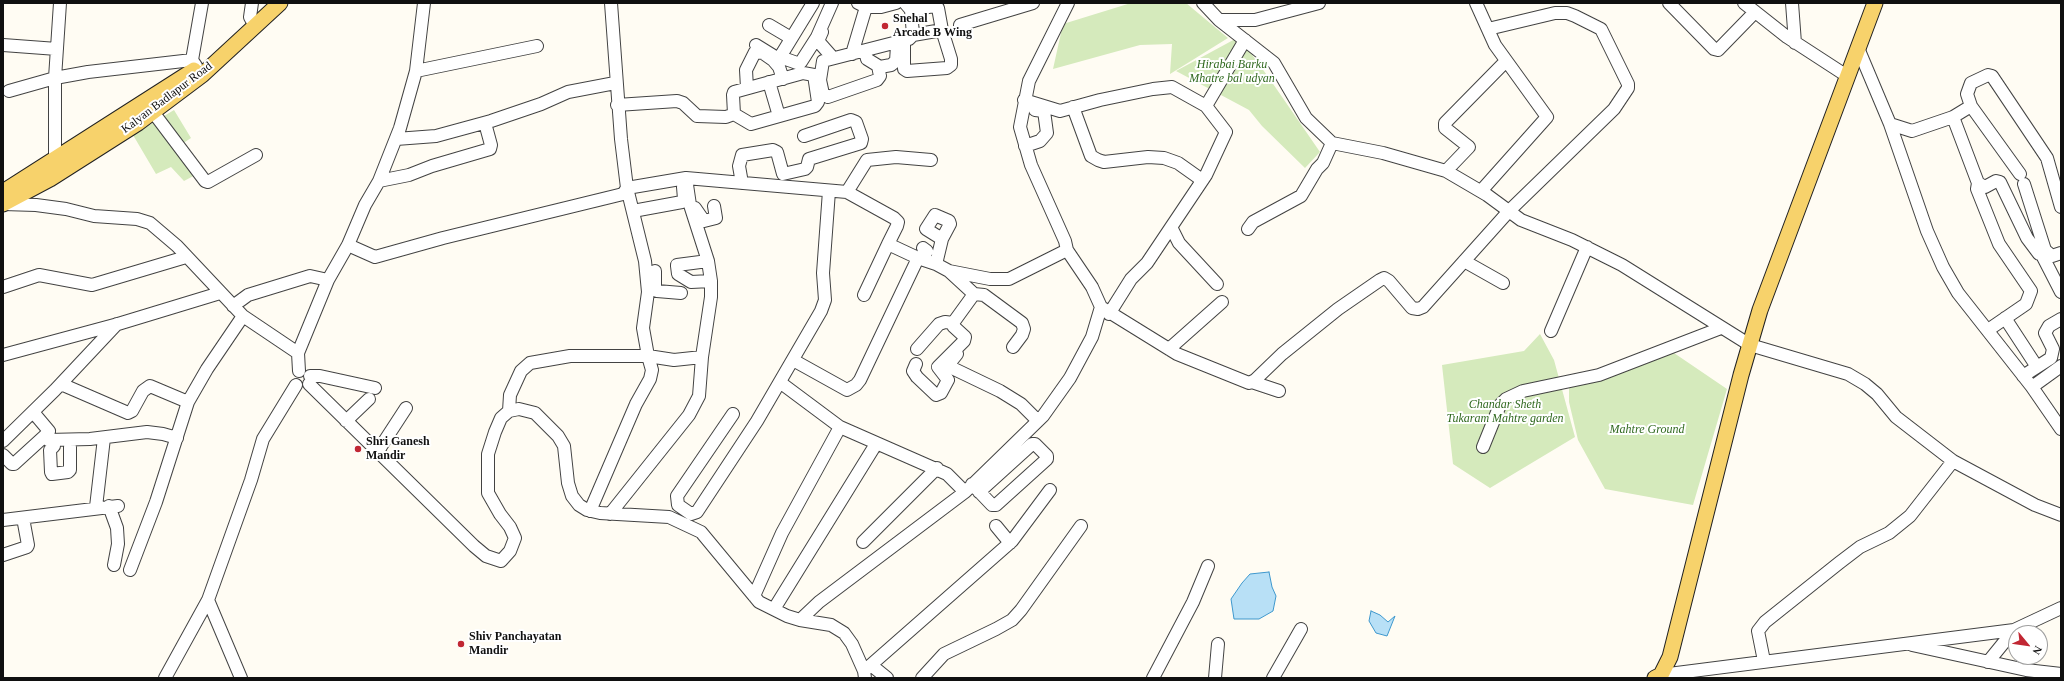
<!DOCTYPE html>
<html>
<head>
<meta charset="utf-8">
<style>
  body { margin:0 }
  #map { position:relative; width:2064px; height:681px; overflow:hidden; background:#fffcf3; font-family:Georgia,serif }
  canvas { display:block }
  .frame { position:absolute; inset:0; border:4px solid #101010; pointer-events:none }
  .north { position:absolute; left:2008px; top:625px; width:40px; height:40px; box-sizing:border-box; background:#fff; border:1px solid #9f9f9f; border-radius:50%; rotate:119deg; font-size:11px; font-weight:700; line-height:16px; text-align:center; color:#101010 }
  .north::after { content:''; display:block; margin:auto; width:14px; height:18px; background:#c12733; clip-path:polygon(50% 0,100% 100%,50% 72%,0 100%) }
</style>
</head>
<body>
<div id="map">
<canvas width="2064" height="681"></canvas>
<div class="frame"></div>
<div class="north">N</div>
</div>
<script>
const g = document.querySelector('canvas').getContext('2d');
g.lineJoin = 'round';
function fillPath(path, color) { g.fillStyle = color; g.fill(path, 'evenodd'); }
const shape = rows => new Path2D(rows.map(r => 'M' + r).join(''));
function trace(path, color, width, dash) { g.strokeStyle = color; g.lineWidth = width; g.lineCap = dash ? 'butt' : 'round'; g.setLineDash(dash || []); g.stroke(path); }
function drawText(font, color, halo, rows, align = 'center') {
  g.font = font + ' Georgia,serif'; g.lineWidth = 4; g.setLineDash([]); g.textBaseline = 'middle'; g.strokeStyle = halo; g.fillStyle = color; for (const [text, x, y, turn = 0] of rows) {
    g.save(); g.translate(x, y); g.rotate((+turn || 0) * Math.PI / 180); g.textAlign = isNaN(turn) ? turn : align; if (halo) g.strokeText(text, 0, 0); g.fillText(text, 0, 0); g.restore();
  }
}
const green = shape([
  [1131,3,1186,3,1228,38,1170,74,1172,44,1140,45,1053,69,1063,24],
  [1237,38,1245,45,1269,78,1320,152,1305,168,1262,126,1249,110,1176,71],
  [174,110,191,138,179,146,199,173,184,181,171,167,156,174,133,135],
  [1540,334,1554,360,1575,437,1490,488,1453,464,1442,365,1524,351],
  [1674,353,1727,389,1693,505,1605,489,1578,440,1569,402,1569,385]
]);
const water = shape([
  [1269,572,1272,587,1276,596,1273,611,1259,619,1234,619,1231,599,1242,583,1250,574,1269,572],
  [1371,611,1380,615,1388,622,1395,616,1387,636,1376,633,1369,621,1371,611]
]);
const minor = shape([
  [252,3,250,17,255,26],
  [611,3,621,139,627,188,645,261,648,292,643,328,648,356,674,360,702,357],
  [858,3,866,7,881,7,896,3],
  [1203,3,1219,20,1255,20,1319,3],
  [1476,3,1495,45,1547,117,1481,191],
  [1669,3,1714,49,1718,50,1755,12],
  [1744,3,1787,37,1847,76],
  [1792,3,1795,43],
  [911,10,934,6,938,8,942,30],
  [1219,20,1274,63,1306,118,1332,143,1383,153,1446,171,1487,195,1521,220,1572,240,1622,265,1750,345,1848,374,1865,384,1877,394,1896,417,1953,461,2035,505,2061,515],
  [769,25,791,38],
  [960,25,1033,3],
  [822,32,818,41,833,58],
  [904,41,904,69,907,71,947,68,951,65,951,59,942,30,913,35],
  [3,45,57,49],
  [756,45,777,58,780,57,813,3],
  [1858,48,1890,124,1927,231,1943,267,1958,293,2032,387,2061,429],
  [865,51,867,59,880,67,891,65,896,61,897,46],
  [852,54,866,7],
  [780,57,797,63,801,62,817,37,832,3],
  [196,66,192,60,202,3],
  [878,66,880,76,877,80,828,97,823,94,820,80,823,61,909,39,913,35,911,10,905,3],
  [416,71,537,46],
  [769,82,779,116],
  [747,88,746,70,755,52,763,53,773,60,779,67,783,79],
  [9,91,55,78,88,72,192,60],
  [1024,100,1060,111,1100,100,1153,89,1172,87,1206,106,1226,132,1206,175,1147,263,1131,279,1109,314],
  [617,105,677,101,683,103,697,116,726,117,734,114,733,95,734,92,803,73,814,75,818,102,815,106,751,124,734,114],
  [1206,106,1245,40],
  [1971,106,2020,174],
  [1073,107,1091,156,1098,160,1104,162,1148,157,1164,158,1178,163,1202,180],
  [153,112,205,181,208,182,256,155],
  [1953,117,1978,183,1985,187,1996,181,2000,182,2027,238,2039,254,2049,254],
  [1890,124,1912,131,1953,117,1971,106,1967,94,1971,83,1988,75,1992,76,2047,158,2061,207],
  [396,139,436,136,491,121,541,104,568,92,615,83],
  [1025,146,1040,141,1047,133,1044,111,1035,110],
  [55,159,55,78,60,3],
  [1446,171,1469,147,1445,128,1445,123,1506,61],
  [379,181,409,175,432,166,490,149,491,145,485,123],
  [742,183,739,166,742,155,773,150,777,152,783,174,805,169,807,167,809,159,861,143,862,139,856,122,851,120,804,136],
  [1978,183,1977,189,1999,244,2031,291,2026,304,1988,330],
  [2024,184,2045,250,2052,256,2061,253],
  [847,192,867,160,896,157,931,160],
  [3,204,36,205,66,209,94,216,137,219,150,223,177,246,243,316,298,353],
  [695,208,704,221,716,218,714,206],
  [633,211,682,202,684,199,683,187],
  [1171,227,1179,243,1217,284],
  [1248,229,1253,222,1301,196,1317,169,1323,163,1332,143],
  [348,245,375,257,443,238,623,194,627,188,686,178,847,192,894,218,898,222,897,226,888,244,918,258,936,264,949,271,990,279,1009,279,1067,250,1065,241,1031,165,1020,127,1029,81,1068,3],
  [2042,255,2061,292],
  [922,259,927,251,923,248],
  [708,261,677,265,677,266,678,274,691,282,711,281],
  [1464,261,1503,283],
  [936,264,942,239,926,229,935,215,949,221,950,224,942,239],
  [655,271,655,289,657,291,681,293],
  [949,271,974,294,984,295,1022,323,1024,329,1022,335,1013,347],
  [3,287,39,275,92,285,186,257],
  [864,295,888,244],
  [233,306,248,295,310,276,328,280],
  [1101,307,1177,354,1249,383,1255,380,1282,354,1338,309,1380,280,1384,278,1389,281,1412,308,1418,309,1423,307,1509,211,1614,109,1628,88,1628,84,1601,29,1575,16,1567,13,1555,13,1488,29],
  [2005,318,2037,367],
  [1551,331,1587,247],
  [917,349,939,324,945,322,953,323],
  [1169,349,1222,302],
  [957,354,949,364,950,367,1000,391,1021,404,1038,421],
  [3,355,118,324,220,293],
  [793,360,847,390,856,385,860,380,918,258],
  [916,364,913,371,917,377,936,395,941,393,948,380,938,367,964,341,965,337,953,326,953,323,974,294],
  [299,371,298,353,328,280,348,245,365,205,379,181,400,128,416,71,424,3],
  [310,376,320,376,375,388],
  [2023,376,2051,358,2053,349,2045,333,2049,326,2061,319],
  [1252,382,1279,391],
  [781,383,840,427,947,474,965,492],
  [61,384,128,413,132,411,143,391,150,386,188,402],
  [309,384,474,546,486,556,501,561,510,551,515,538,510,527,500,514,488,493,488,454,495,432,501,418,509,411,519,409,535,413,558,436,564,446,568,483,572,496,579,505,587,510,600,513,669,517,701,532,759,602,787,616,800,620,831,625,844,633,852,644,864,671,865,678],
  [2032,387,2061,366],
  [509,411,510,395,521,371,530,363,570,356,648,356,652,370,650,379,636,404,590,511],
  [733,414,677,496,678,505,691,514,697,512,757,421,821,311,825,300,823,273,829,191],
  [346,421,369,399],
  [48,440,90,439,147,432,163,434,177,438],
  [54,440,54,446,50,450,51,472,52,474,68,472,70,470,70,447],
  [3,441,55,390,117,324],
  [1483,447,1500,405,1506,399,1523,391,1599,375,1721,328],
  [378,451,406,408],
  [3,455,12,464,14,464,48,433,49,431,33,412],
  [972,484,992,505,996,505,1047,459,1047,456,1035,444,1032,444,979,492],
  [109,506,117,528,118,544,114,565],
  [96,507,104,438],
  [610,514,689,415,699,396,702,357,711,297,711,281,708,261,690,205,686,178],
  [3,520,118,506],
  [996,526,1010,543],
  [863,542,937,468],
  [3,555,27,547,28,545,23,518],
  [130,570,156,502,188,402,207,369,243,316],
  [754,596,782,533,840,427],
  [208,600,241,678],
  [774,609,876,444],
  [800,620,819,602,965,492,1043,416,1070,378,1092,337,1101,307,1092,287,1067,250],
  [1912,645,2026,670,2061,674],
  [1764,661,1758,631,1765,622,1839,563,1860,547,1889,533,1910,516,1953,461],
  [1988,662,2014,630],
  [871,665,887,678],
  [864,671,1012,541,1050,490],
  [1661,675,2014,630,2061,608],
  [165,678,208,600,251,480,263,439,296,385],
  [922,678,944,654,996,629,1012,620,1021,610,1081,526],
  [1153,678,1193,602,1208,566],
  [1215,678,1218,644],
  [1273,678,1301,629]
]);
const major = shape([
  [3,192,194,70],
  [3,204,50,179,138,123,202,75,280,3],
  [1655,678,1661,675,1670,657,1741,375,1760,310,1875,3]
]);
const markers = [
  [885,26,4,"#c12733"],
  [358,449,4,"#c12733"],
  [461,644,4,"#c12733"]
];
const poiNames = [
  ["Snehal",893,19],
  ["Arcade B Wing",893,33],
  ["Shri Ganesh",366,442],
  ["Mandir",366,456],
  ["Shiv Panchayatan",469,637],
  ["Mandir",469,651]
];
const parkNames = [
  ["Hirabai Barku",1232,65],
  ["Mhatre bal udyan",1232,79],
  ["Chandar Sheth",1505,405],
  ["Tukaram Mahtre garden",1505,419],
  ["Mahtre Ground",1647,430]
];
const streetNames = [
  ["Kalyan Badlapur Road",167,98,-37]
];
fillPath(green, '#d5eabc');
fillPath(water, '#b8e0f6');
trace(water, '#3f98cd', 1);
trace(minor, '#434343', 14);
trace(major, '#212121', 17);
trace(minor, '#fff', 12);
trace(major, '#f7d26b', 15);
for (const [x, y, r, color] of markers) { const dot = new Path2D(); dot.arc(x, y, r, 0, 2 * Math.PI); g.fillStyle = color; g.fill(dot); trace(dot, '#fff', 1.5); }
drawText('bold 12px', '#101010', '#fff', poiNames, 'left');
drawText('italic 12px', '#30691f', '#fff', parkNames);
drawText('12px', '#101010', '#fff', streetNames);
</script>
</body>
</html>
